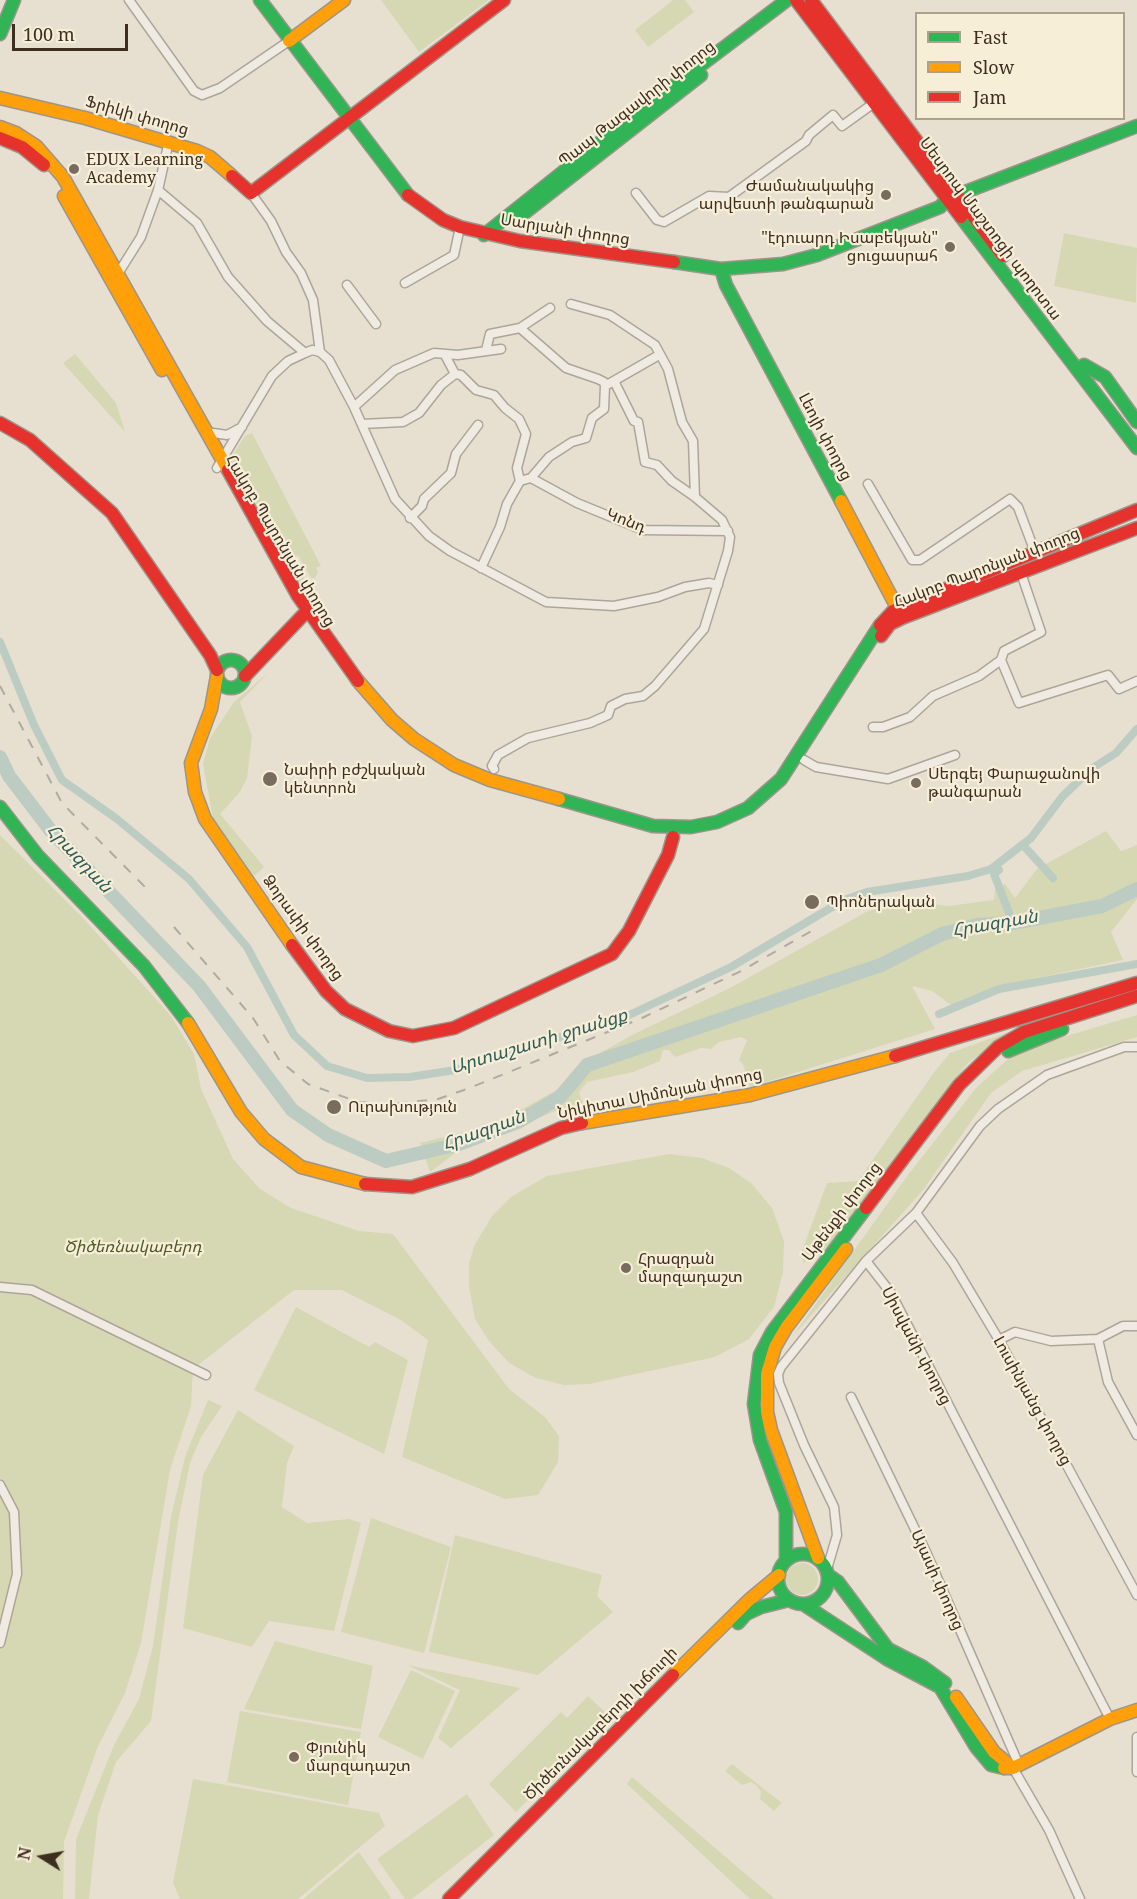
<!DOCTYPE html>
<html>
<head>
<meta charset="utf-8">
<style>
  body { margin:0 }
  #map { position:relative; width:1137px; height:1899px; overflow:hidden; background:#e7e0d1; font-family:"Noto Serif",serif }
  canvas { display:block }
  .legend { position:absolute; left:915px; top:12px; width:210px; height:108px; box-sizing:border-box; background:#f7eed8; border:2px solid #ada18e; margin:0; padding:8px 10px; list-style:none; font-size:18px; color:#3d2e20 }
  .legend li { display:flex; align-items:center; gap:12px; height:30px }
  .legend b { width:30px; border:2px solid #ada18e }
  .north { position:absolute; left:12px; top:1827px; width:60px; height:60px; -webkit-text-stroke:4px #f7eed8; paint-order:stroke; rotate:281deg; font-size:16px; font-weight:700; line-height:24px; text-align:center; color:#3d2e20 }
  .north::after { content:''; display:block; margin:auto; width:21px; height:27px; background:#3d2e20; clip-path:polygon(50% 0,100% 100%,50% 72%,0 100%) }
  .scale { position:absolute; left:12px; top:24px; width:116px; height:27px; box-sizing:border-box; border:3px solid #3d2e20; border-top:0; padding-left:8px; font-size:18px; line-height:21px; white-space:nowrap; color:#3d2e20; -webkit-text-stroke:4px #f7eed8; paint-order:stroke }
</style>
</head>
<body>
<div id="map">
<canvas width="1137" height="1899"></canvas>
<ul class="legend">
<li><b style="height:8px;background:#30b455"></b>Fast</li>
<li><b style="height:8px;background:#ff9f0a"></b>Slow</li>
<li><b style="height:8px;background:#e5322d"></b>Jam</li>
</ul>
<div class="north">N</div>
<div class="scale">100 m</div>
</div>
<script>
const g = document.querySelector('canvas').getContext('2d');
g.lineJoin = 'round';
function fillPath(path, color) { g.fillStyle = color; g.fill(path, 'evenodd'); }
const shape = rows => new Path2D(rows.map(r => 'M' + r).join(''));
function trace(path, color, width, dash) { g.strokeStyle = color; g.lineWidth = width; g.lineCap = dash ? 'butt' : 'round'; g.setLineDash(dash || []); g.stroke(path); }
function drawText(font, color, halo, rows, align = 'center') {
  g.font = font + ' "Noto Serif","Noto Sans Armenian",serif'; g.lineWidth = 4.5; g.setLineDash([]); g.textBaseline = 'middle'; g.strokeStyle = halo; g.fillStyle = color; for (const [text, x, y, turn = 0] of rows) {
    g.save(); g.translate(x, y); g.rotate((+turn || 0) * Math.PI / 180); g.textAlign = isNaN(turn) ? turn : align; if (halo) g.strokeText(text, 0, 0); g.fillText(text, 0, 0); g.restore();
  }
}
const green = shape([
  [381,0,489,0,419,52],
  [673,0,685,0,694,12,648,47,635,30],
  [1064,233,1137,248,1136,303,1054,286],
  [75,354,116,403,125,432,63,363],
  [252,433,321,566,316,568,318,572,315,578,311,578,298,555,294,558,304,578,300,583,231,458,245,436],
  [268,673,240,702,252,736,247,778,240,792,220,814,264,867,254,876,213,818,203,764,210,738,234,702],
  [1106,831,1121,851,1137,845,1137,899,1111,932,1123,960,998,986,951,1005,932,991,912,986,935,1029,750,1087,743,1064,739,1060,747,1040,741,1037,719,1042,711,1049,701,1048,675,1057,669,1050,663,1050,660,1061,633,1072,587,1082,579,1092,587,1117,560,1109,454,1154,430,1172,420,1143,496,1124,560,1088,589,1059,634,1034,730,988,866,912,900,900,949,906,994,900,995,889,1005,884,1015,898,1037,869],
  [0,835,83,918,171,1016,194,1054,201,1089,233,1159,260,1189,291,1208,359,1231,393,1234,509,1389,545,1417,559,1436,558,1462,538,1495,505,1499,402,1457,428,1340,401,1320,342,1290,294,1290,193,1369,191,1406,170,1470,141,1643,125,1693,98,1746,64,1842,63,1899,0,1899],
  [1137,1015,1137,1037,1022,1071,991,1093,923,1190,792,1337,908,1175,976,1088,1008,1059,1050,1041],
  [1012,1031,968,1063,829,1246,803,1263,802,1251,827,1183,858,1181,935,1071,950,1053],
  [669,1154,702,1158,729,1168,752,1184,772,1208,784,1241,783,1272,774,1307,749,1339,715,1357,589,1384,564,1385,536,1378,509,1363,489,1341,475,1319,469,1287,469,1264,474,1246,492,1216,511,1197,547,1176],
  [296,1307,369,1347,375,1342,408,1360,384,1454,254,1390],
  [208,1400,222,1406,201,1437,190,1463,178,1522,151,1721,116,1762,98,1815,89,1899,75,1899,76,1839,114,1745,139,1699,153,1646,171,1517,185,1457],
  [238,1410,294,1446,287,1463,282,1507,307,1523,349,1519,361,1523,334,1631,269,1621,252,1647,183,1628,203,1475],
  [371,1518,451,1547,424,1653,341,1632],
  [455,1535,602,1575,597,1596,613,1612,538,1675,429,1652],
  '786 1579a16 16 0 1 1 32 0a16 16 0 1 1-32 0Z',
  [275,1641,373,1666,361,1729,244,1709],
  [407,1665,520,1688,451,1748,438,1738,460,1690],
  [411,1670,455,1691,423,1759,378,1737],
  [588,1696,610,1717,516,1812,489,1784,561,1712,567,1718],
  [240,1711,361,1732,348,1805,227,1782],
  [732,1764,782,1803,774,1811,760,1799,761,1792,756,1785,751,1782,742,1785,725,1771],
  [632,1777,775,1899,750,1899,627,1784],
  [193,1779,379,1813,385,1826,298,1899,180,1899,173,1883],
  [467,1794,494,1835,412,1899,405,1899,377,1859],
  [359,1852,392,1899,303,1899]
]);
const canal = shape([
  [0,642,34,725,62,780,117,819,189,879,247,947,294,1035,327,1066,367,1078,410,1077,455,1070,627,1016,731,967,844,900,867,892,968,876,991,869,1031,838,1062,797,1091,769,1116,753,1137,729],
  [1023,845,1053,878],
  [999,870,994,874,1013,923],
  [939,1014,999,989,1137,964]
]);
const river = shape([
  [0,757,9,776,51,831,199,986,292,1110,328,1135,386,1161,459,1144,518,1122,560,1097,587,1065,881,965,942,934,977,925,1013,923,1102,906,1137,889]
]);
const street = shape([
  [129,0,194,91,202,95,220,88,289,41],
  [158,190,197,223,228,277,267,321,305,353],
  [251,193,271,221,286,252,301,273,313,300,320,352,329,360,354,407,395,499,429,536,450,551,546,602,614,606,658,597,685,587,709,583,718,585],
  [636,193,657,220,664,222,709,196,729,197,806,141,809,135,833,115,842,126,874,103],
  [119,272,141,237,158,190,169,141],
  [405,283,454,255,460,227],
  [347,285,376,324],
  [520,328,566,368,598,379,604,382,605,386],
  [486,350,490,334,520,328,550,308],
  [455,374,461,375,476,390,494,395,505,408,519,419,526,434,517,468,520,481,507,504,500,527,481,568],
  [614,381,634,421,638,422,645,462,657,465,672,481,695,497],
  [354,407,395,370,434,353,458,355,501,349],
  [362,424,403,422,419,413,441,385,455,374,445,355],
  [206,432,227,435,242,427],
  [217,468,272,376,288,361,305,353,312,350,320,352],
  [531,478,549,457,572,442,586,438,592,418,604,409,605,386,659,355],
  [520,481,531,478,577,503,643,530,728,531],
  [868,484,912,560,920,560,1010,499,1018,507,1035,552],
  [410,518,422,506,424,499,451,473,456,454,478,425],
  [1001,660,1019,703,1108,675,1119,689,1137,681],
  [873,727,883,727,910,717,933,696,979,676,1001,660,1004,651,1041,632,1021,573],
  [804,760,816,767,888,779,955,755],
  [494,769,492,766,498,755,528,738,590,723,608,715,611,706,625,699,643,696,655,686,704,629,728,551,730,537,722,520,695,497,693,441,682,422,668,369,655,345,610,315,571,304],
  [916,1213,953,1263,999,1340,1137,1595],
  [866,1261,891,1293,1110,1719],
  [0,1287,32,1290,206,1375],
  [1098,1339,1108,1382,1137,1435],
  [999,1340,1015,1332,1051,1341,1098,1339,1123,1326,1137,1326],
  [851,1397,926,1552,1019,1765],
  [0,1485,14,1512,17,1574,0,1643],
  [827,1569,837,1535,834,1507,804,1445,779,1383,778,1374,781,1367,866,1261,916,1213,980,1126,998,1109,1047,1075,1124,1047,1137,1047],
  [1137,1737,1137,1772],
  [1013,1768,1049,1830,1080,1899]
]);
const fast = shape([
  [260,0,408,195],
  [0,34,14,0],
  [523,214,701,75],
  [961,217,1137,448],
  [484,235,623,124,787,0],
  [674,262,721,269,783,264,817,255,940,207,947,199,1137,126],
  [721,269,726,285,841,501],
  [1084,365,1105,377,1137,422],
  '217 674a14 14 0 1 1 28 0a14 14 0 1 1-28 0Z',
  [559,799,653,826,691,827,717,822,748,808,781,779,880,625],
  [0,807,38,856,144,966,188,1023],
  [1008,1051,1062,1029],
  '778 1579a25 25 0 1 1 50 0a25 25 0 1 1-50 0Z',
  [786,1560,786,1512,760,1440,754,1404,760,1355,772,1332,866,1208],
  [828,1575,838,1582,888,1649,923,1667,945,1683],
  [803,1604,887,1659,940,1687,976,1747,991,1765,1004,1768],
  [738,1623,746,1614,761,1607,789,1600]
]);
const slow = shape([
  [289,41,344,0],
  [0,98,85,118,197,151,210,157,232,176],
  [0,127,16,133,36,146,63,177,228,470],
  [64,196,162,370],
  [841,501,902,617],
  [217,676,211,709,191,763,195,792,205,819,292,945],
  [358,681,392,720,414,739,454,765,490,780,559,799],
  [188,1023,241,1112,264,1139,301,1167,365,1184],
  [582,1123,750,1095,895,1056],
  [818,1558,771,1430,767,1412,767,1374,775,1347,786,1328,846,1249],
  [673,1675,749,1600,779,1575],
  [956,1697,994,1752,1013,1768],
  [1004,1768,1013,1768,1110,1719,1137,1710]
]);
const jam = shape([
  [796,0,961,217],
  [811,0,1003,256],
  [0,138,22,147,44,165],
  [232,176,251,193,504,0],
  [408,195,443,220,460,227,520,241,674,262],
  [0,423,30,440,112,513,210,655,217,670],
  [228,470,298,596,358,681],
  [880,625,893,611,1137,510],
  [881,636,890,624,902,618,1137,528],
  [245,676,307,611],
  [292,945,326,991,345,1009,389,1031,413,1036,454,1028,612,954,629,931,668,855,673,837],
  [895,1056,1137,983],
  [365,1184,412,1187,470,1169,561,1128,582,1123],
  [866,1208,959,1085,998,1047,1024,1032,1137,996],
  [449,1899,673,1675]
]);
const rail = shape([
  [0,686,62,803,146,888],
  [174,927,253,1018,280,1061,308,1084,358,1102,393,1104,438,1099,467,1089,642,1018,741,971,815,929]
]);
const markers = [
  [74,169,6,"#786c5e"],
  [886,195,6,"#786c5e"],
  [950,247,6,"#786c5e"],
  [270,779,8,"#786c5e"],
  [916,783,6,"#786c5e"],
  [812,902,8,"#786c5e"],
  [334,1107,8,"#786c5e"],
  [626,1268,6,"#786c5e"],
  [294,1757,6,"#786c5e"]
];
const streetNames = [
  ["Պապ Թագավորի փողոց",637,104,-38],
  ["Ֆրիկի փողոց",137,116,16],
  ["Մեսրոպ Մաշտոցի պողոտա",990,229,53],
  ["Սարյանի փողոց",565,230,9],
  ["Լեոյի փողոց",825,437,62],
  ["Կոնդ",626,521,21],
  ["Հակոբ Պարոնյան փողոց",280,541,59],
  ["Հակոբ Պարոնյան փողոց",987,568,-21],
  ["Ձորափի փողոց",303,928,54],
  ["Նիկիտա Սիմոնյան փողոց",660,1094,-11],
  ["Աթենքի փողոց",842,1212,-53],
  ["Սիսվանի փողոց",916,1346,62],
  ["Լուսինյանց փողոց",1032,1401,61],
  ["Այասի փողոց",937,1580,66],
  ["Ծիծեռնակաբերդի խճուղի",601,1724,-45]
];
const poiNames = [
  ["EDUX Learning",86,160],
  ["Academy",86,178],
  ["Ժամանակակից",874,186,"right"],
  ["արվեստի թանգարան",874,204,"right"],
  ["\"էդուարդ Իսաբեկյան\"",938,238,"right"],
  ["ցուցասրահ",938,256,"right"],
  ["Նաիրի բժշկական",284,770],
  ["կենտրոն",284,788],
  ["Սերգեյ Փարաջանովի",928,774],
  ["թանգարան",928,792],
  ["Պիոներական",826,902],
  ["Ուրախություն",348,1107],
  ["Հրազդան",638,1259],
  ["մարզադաշտ",638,1277],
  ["Փյունիկ",306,1748],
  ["մարզադաշտ",306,1766]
];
const parkNames = [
  ["Ծիծեռնակաբերդ",133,1247]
];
const waterNames = [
  ["Հրազդան",79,859,47],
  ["Հրազդան",995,924,-10],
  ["Արտաշատի ջրանցք",539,1042,-17],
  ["Հրազդան",484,1131,-20]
];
fillPath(green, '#d6d7b3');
trace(canal, '#bcccc2', 8);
trace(river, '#bcccc2', 14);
trace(street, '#ada599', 11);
trace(fast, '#9c958a', 15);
trace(slow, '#9c958a', 15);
trace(jam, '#9c958a', 15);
trace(street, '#efebe3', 8);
trace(fast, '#30b455', 12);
trace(slow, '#ff9f0a', 12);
trace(jam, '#e5322d', 12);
trace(rail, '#afaaa2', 2, [10, 10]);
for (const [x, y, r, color] of markers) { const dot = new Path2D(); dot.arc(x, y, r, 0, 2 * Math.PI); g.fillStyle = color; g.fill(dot); trace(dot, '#f7eed8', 2); }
drawText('16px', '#3d2e20', '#f7eed8', streetNames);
drawText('16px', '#3d2e20', '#f7eed8', poiNames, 'left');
drawText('italic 16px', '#4d5a26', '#f7eed8', parkNames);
drawText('italic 18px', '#2f5d5a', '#f7eed8', waterNames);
</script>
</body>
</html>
